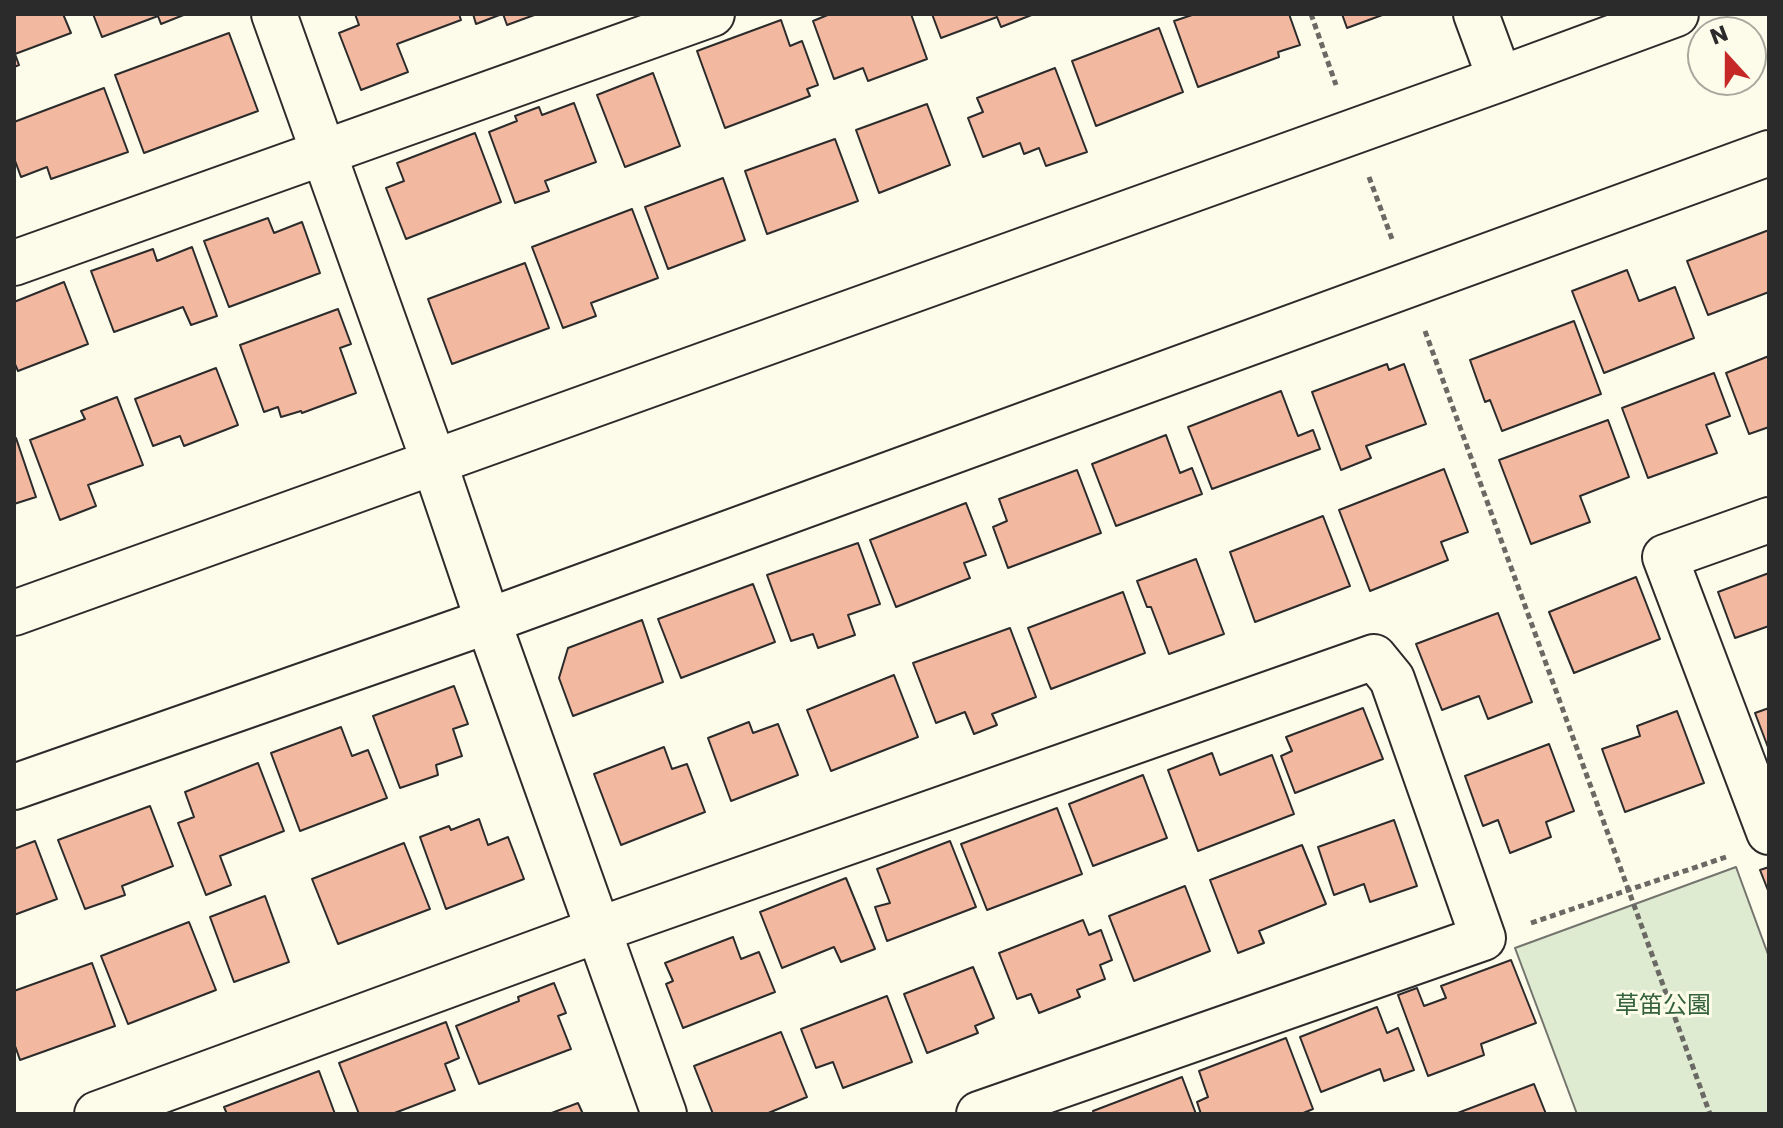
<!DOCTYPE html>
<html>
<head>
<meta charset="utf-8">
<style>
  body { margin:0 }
  #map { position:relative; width:1783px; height:1128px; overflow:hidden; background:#fdfbea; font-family:Poppins,sans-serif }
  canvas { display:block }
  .frame { position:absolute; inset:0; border:16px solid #2b2b2b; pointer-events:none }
  .north { position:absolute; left:1687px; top:16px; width:80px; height:80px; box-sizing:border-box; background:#fdfbea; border:2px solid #a9a89e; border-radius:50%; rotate:339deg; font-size:22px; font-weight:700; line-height:32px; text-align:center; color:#2b2b2b }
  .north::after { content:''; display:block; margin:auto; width:28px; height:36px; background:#c62828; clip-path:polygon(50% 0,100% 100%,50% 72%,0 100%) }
</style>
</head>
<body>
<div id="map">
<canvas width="1783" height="1128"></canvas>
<div class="frame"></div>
<div class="north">N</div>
</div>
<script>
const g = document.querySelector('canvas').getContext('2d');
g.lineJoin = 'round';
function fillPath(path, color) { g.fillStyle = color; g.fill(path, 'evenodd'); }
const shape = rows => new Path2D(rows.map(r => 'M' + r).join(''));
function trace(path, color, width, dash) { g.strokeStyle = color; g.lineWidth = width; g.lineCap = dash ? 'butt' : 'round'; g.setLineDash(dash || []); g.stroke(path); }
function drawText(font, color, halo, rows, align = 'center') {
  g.font = font + ' Poppins,"Noto Sans JP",sans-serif'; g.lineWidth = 6; g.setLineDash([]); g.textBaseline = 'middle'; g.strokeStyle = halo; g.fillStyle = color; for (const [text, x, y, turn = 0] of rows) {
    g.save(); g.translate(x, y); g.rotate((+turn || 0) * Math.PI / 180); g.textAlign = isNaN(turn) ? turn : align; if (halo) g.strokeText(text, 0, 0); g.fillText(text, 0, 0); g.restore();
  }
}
const green = shape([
  [1736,867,1769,957,1769,1114,1577,1114,1515,948,1736,867]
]);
const building = shape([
  [14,14,63,14,71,33,15,54,19,65,14,67,14,14],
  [93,14,186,14,161,24,158,16,102,37,93,14],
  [355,14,459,14,461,20,397,44,408,72,361,90,339,33,359,25,355,14],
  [473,14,502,14,476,24,473,14],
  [503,14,537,14,507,25,503,14],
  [830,14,911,14,927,59,868,81,863,68,834,79,813,21,830,14],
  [932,14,1034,14,1001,27,997,17,941,38,932,14],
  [1195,14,1289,14,1300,45,1278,52,1279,57,1198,87,1174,21,1195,14],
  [1342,14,1385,14,1347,28,1342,14],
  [781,20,790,46,802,41,818,85,807,89,810,96,725,128,697,51,781,20],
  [1159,28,1183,92,1096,126,1072,61,1159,28],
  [229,33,258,111,144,153,115,75,229,33],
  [1055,68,1087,152,1046,166,1039,148,1024,154,1020,143,983,157,968,118,983,112,977,98,1055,68],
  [653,73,680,146,625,167,597,95,653,73],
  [104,88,128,152,51,179,47,167,21,177,14,158,14,122,104,88],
  [574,103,596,162,545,181,549,191,515,203,489,132,517,121,515,116,539,107,542,115,574,103],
  [927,104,950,165,879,193,856,130,927,104],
  [475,133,501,202,406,239,386,188,404,181,397,163,475,133],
  [835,139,858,201,767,234,745,171,835,139],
  [723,178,745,240,668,269,645,207,723,178],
  [632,209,658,278,591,303,596,316,563,328,532,247,632,209],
  [268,218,274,233,302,222,320,273,229,307,204,241,268,218],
  [1769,230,1769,292,1708,315,1687,261,1769,230],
  [192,247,217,316,191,325,183,307,114,332,91,271,153,249,157,261,192,247],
  [525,263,549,328,452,364,428,299,525,263],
  [1627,270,1639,301,1675,287,1694,338,1604,373,1572,291,1627,270],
  [64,282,88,344,18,371,14,362,14,302,64,282],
  [338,309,351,344,340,348,356,393,302,413,301,411,281,417,278,407,264,412,240,345,338,309],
  [1574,321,1601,394,1502,431,1490,400,1485,402,1470,360,1574,321],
  [1769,356,1769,427,1749,434,1726,373,1769,356],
  [1387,364,1389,370,1404,364,1426,424,1366,446,1371,458,1341,470,1312,392,1387,364],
  [216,368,238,425,184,446,180,436,153,446,135,399,216,368],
  [1714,373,1730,416,1706,425,1717,453,1648,478,1622,408,1714,373],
  [1281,391,1298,436,1313,430,1320,449,1212,489,1188,427,1281,391],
  [117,397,143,465,88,485,96,506,60,520,30,440,85,419,81,411,117,397],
  [1608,420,1629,477,1580,496,1590,522,1531,544,1499,460,1608,420],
  [1166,435,1180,473,1192,468,1202,494,1116,526,1092,464,1166,435],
  [16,438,36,497,14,504,14,439,16,438],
  [1444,469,1468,532,1441,542,1448,560,1370,591,1339,510,1444,469],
  [1077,470,1101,533,1008,568,993,527,1007,521,999,499,1077,470],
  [966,503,986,555,964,563,970,578,896,607,870,540,966,503],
  [1323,516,1350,586,1255,622,1230,552,1323,516],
  [858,543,880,604,848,615,855,635,818,648,813,634,791,641,767,575,858,543],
  [1196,559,1224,634,1169,654,1151,607,1147,607,1137,581,1196,559],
  [1769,573,1769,626,1735,638,1718,592,1769,573],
  [1636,577,1660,639,1574,673,1549,612,1636,577],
  [753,584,775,642,681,678,658,619,753,584],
  [1123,592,1145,653,1051,689,1028,628,1123,592],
  [1498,613,1532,702,1488,719,1479,696,1442,710,1416,644,1498,613],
  [642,620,663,682,573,716,559,678,568,648,642,620],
  [1010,628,1036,697,992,714,997,725,974,734,965,712,936,723,913,663,1010,628],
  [894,675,918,737,831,771,807,710,894,675],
  [454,686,468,724,453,729,462,756,436,765,438,775,400,788,373,716,454,686],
  [1363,708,1383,759,1295,793,1281,756,1292,751,1286,737,1363,708],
  [1769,708,1769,750,1755,713,1769,708],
  [1677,711,1704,783,1625,812,1602,749,1640,736,1637,726,1677,711],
  [749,722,753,733,778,724,798,775,731,801,708,738,749,722],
  [341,727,352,756,368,750,387,798,300,831,271,753,341,727],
  [1549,744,1574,811,1546,822,1551,837,1510,853,1498,820,1483,826,1465,776,1549,744],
  [664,747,672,769,687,764,705,812,621,845,594,774,664,747],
  [1212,753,1220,775,1272,755,1294,814,1198,851,1168,770,1212,753],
  [258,763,284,831,220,856,231,885,206,895,178,823,194,817,185,792,258,763],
  [1143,775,1167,838,1093,866,1069,804,1143,775],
  [150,806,173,866,122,886,125,895,85,909,58,840,150,806],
  [1057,808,1082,874,987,910,961,844,1057,808],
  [479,819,488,845,508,837,524,879,446,909,420,837,449,826,451,830,479,819],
  [1394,820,1417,886,1370,902,1364,884,1334,895,1318,847,1394,820],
  [35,841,57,899,14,915,14,849,35,841],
  [950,841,976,907,887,941,875,907,890,903,877,869,950,841],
  [404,843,430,909,338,944,312,879,404,843],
  [1302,845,1326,904,1259,931,1264,943,1238,953,1210,880,1302,845],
  [1769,867,1769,893,1760,870,1769,867],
  [846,878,875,949,841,962,834,947,782,968,760,912,846,878],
  [1185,886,1210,951,1134,981,1109,916,1185,886],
  [265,896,289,962,234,982,210,917,265,896],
  [1083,920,1089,935,1101,930,1112,960,1100,965,1105,979,1077,990,1080,997,1039,1013,1031,994,1017,999,999,953,1083,920],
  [189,922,216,990,128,1024,101,956,189,922],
  [733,937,741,959,759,952,775,992,683,1028,666,984,673,981,665,963,733,937],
  [1511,960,1536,1023,1481,1044,1484,1055,1428,1076,1398,995,1417,988,1424,1006,1446,998,1441,986,1511,960],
  [92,963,115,1026,20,1060,14,1043,14,991,92,963],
  [973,967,994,1018,975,1026,978,1033,927,1053,904,994,973,967],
  [554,983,566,1013,558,1016,571,1049,479,1084,456,1026,519,1001,518,997,554,983],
  [887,996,912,1062,843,1088,833,1062,816,1068,801,1029,887,996],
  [1377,1007,1387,1033,1398,1028,1414,1070,1384,1081,1380,1069,1321,1092,1300,1037,1377,1007],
  [446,1022,459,1058,445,1064,455,1090,392,1114,359,1114,339,1063,446,1022],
  [781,1032,807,1097,766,1114,713,1114,694,1066,781,1032],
  [1286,1038,1313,1109,1301,1114,1201,1114,1197,1102,1208,1097,1199,1071,1286,1038],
  [319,1071,335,1114,227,1114,224,1107,319,1071],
  [1182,1077,1196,1114,1094,1114,1093,1111,1182,1077],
  [1534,1084,1546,1114,1455,1114,1534,1084],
  [578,1103,583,1114,549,1114,578,1103]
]);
const path = shape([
  [1311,14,1336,85],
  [1369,177,1392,239],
  [1425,331,1710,1114],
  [1531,923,1726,857]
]);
const street = shape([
  [274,14,434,462,488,621,664,1114],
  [1476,14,1500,79],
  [14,263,712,14],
  [1769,520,1665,557,1769,832],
  [14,613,1500,79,1676,14],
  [14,787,488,621,1769,153],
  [97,1114,598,930,1374,657,1392,679,1483,938,979,1114]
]);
const parkNames = [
  ["草笛公園",1663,1007]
];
fillPath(green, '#deebd1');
trace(green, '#74746e', 2);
fillPath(building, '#f2b8a0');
trace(building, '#2b2b2b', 2);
trace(street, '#2b2b2b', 48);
trace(path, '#6a6964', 5, [6, 4]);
trace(street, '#fdfbea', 44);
drawText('24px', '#34623c', '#fdfbea', parkNames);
</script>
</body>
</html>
